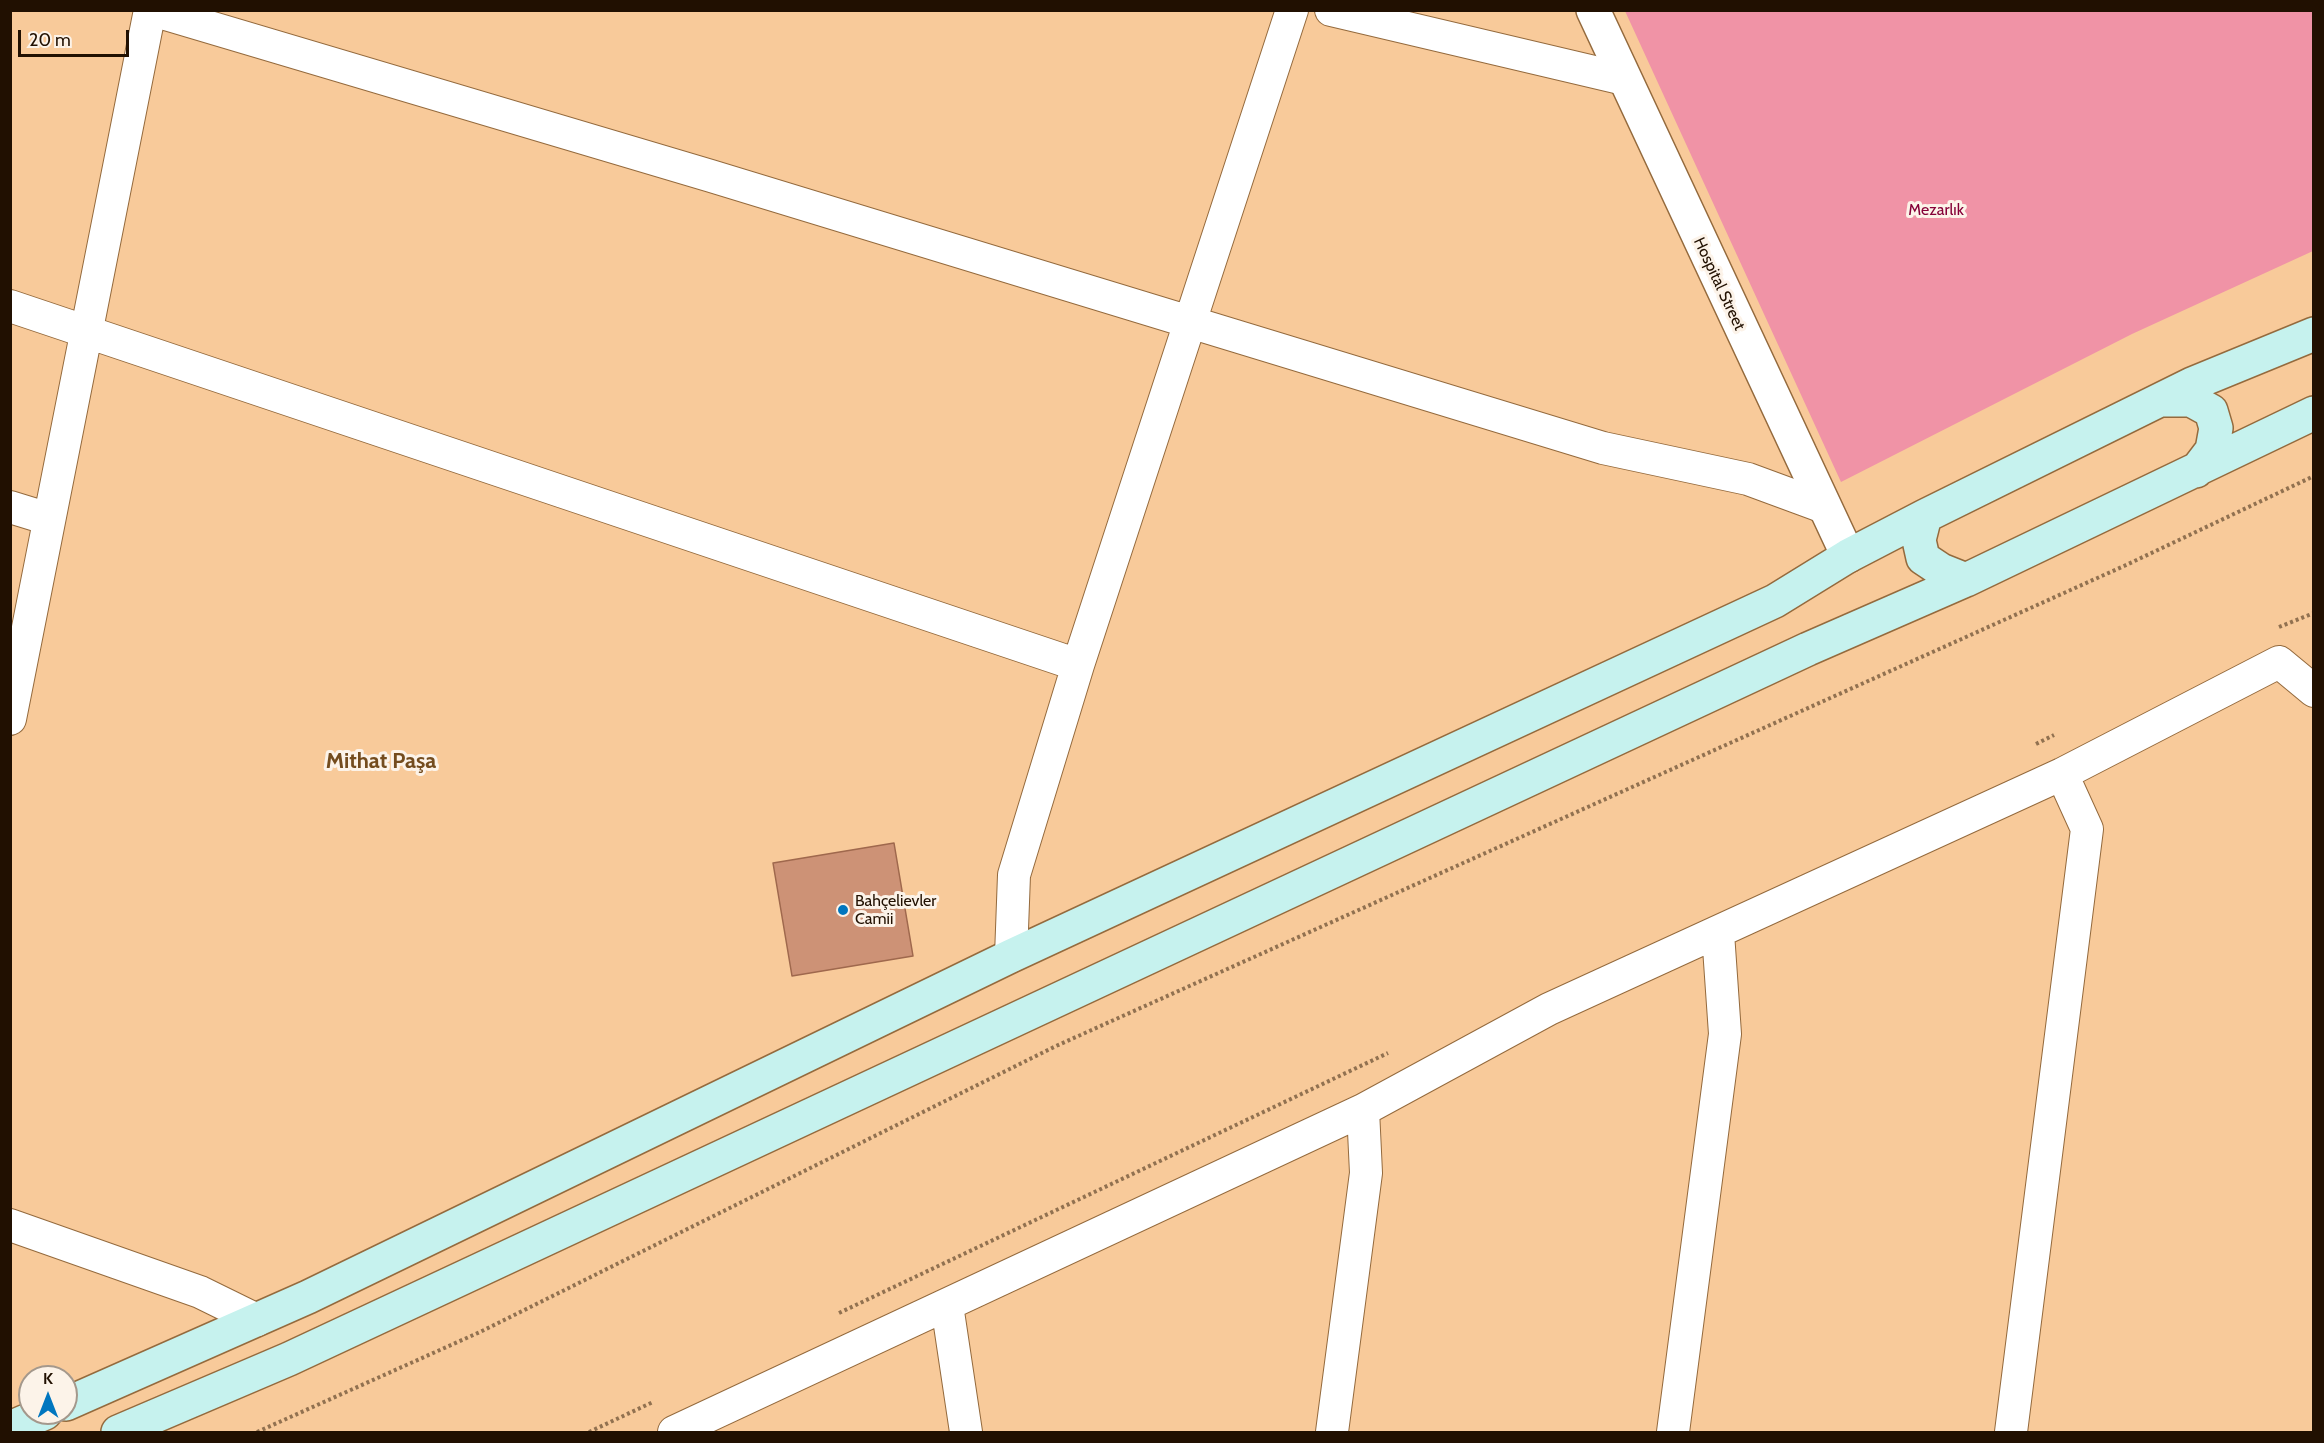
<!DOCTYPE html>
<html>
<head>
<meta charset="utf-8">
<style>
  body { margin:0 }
  #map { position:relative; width:2324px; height:1443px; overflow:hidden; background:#f8ca9a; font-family:Cabin,sans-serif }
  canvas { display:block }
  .frame { position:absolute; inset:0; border:12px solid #211001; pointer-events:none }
  .north { position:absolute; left:18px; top:1365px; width:60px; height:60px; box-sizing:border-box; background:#fcf3e9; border:2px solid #a4988c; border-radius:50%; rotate:0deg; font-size:16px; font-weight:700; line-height:24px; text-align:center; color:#211001 }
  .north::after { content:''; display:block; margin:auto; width:21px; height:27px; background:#0076bf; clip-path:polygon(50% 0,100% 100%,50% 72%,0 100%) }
  .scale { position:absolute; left:18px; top:30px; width:111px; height:27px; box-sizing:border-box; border:3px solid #211001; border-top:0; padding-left:8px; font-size:18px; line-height:21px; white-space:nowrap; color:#211001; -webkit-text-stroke:4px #fcf3e9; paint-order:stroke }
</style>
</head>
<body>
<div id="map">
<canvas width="2324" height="1443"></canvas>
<div class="frame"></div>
<div class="north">K</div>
<div class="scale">20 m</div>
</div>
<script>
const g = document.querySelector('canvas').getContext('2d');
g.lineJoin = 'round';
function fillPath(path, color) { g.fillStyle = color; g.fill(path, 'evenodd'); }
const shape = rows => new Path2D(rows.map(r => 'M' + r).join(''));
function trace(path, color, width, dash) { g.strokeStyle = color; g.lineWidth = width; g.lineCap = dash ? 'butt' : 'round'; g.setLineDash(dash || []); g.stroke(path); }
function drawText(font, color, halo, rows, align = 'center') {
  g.font = font + ' Cabin,sans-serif'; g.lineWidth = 6; g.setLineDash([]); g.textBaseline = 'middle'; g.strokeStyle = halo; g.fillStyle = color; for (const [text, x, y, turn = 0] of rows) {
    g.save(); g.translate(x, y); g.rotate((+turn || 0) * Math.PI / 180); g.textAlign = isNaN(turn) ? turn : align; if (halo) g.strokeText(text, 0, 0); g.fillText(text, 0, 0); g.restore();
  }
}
const green = shape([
  [1625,11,2313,11,2313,251,2132,334,1841,482]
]);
const building = shape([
  [894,843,913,956,792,976,773,863,894,843]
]);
const path = shape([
  [2279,627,2314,613],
  [2036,744,2054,735],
  [839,1313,1388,1053],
  [257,1432,480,1332,1056,1046,2124,566,2314,476],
  [589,1432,653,1402]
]);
const minor = shape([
  [152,10,711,176,1603,448,1748,479,1824,507],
  [1331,10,1624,79],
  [10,306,1078,665],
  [10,507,49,519],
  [10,719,150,10],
  [1011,956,1014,875,1078,665,1292,10],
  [10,1225,200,1292,257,1320],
  [947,1305,966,1432],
  [674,1432,1363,1110,1549,1009,2062,774,2279,662,2314,691],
  [1332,1432,1366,1173,1363,1110],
  [1673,1432,1725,1034,1718,933],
  [2011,1432,2087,829,2062,774]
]);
const tertiary = shape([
  [1593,10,1848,556]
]);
const secondary = shape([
  [2160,400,2191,400,2211,411,2216,428,2212,450,2196,471],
  [1925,516,1919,540,1923,558,1941,570,1966,580],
  [66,1404,308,1297,1011,956,1775,601,1848,556,1925,516,2192,384,2314,334],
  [10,1428,45,1413],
  [118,1432,289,1359,1808,649,1966,580,2314,413]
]);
const markers = [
  [843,910,6,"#0076bf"]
];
const parkNames = [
  ["Mezarlık",1936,210]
];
const streetNames = [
  ["Hospital Street",1719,284,65]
];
const poiNames = [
  ["Bahçelievler",855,901],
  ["Camii",855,919]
];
const districtNames = [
  ["Mithat Paşa",381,762]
];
fillPath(green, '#f093a6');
fillPath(building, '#cd9276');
trace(building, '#9f684d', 1.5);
trace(minor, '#946a3d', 34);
trace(tertiary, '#946a3d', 36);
trace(secondary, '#946a3d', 36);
trace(path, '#917150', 4, [3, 3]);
trace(minor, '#fff', 32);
trace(tertiary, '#fff', 33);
trace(secondary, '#c6f2ee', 33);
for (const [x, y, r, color] of markers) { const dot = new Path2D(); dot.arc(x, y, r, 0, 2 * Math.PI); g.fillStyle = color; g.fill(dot); trace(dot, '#fcf3e9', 2); }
drawText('16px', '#850038', '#fcf3e9', parkNames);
drawText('16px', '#211001', '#fcf3e9', streetNames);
drawText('16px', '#211001', '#fcf3e9', poiNames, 'left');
drawText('bold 22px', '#744c1e', '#fcf3e9', districtNames);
</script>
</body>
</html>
